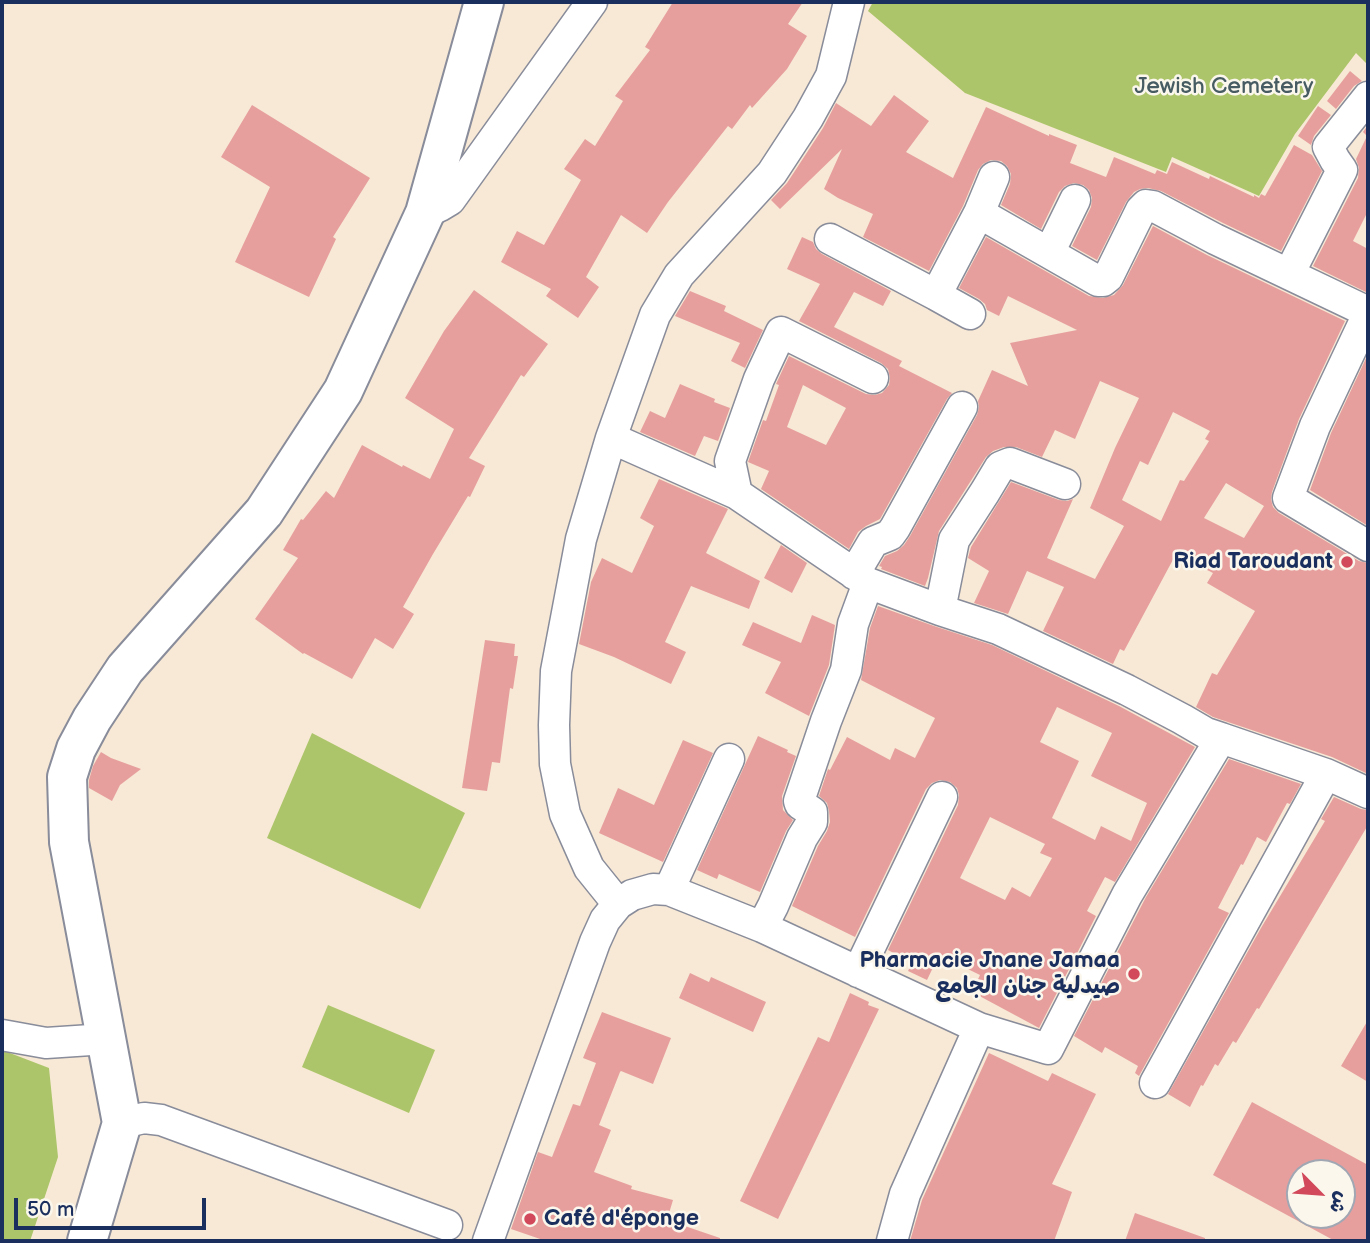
<!DOCTYPE html>
<html>
<head>
<meta charset="utf-8">
<style>
  body { margin:0 }
  #map { position:relative; width:1370px; height:1243px; overflow:hidden; background:#f7e9d5; font-family:"Balsamiq Sans","Playpen Sans Arabic",sans-serif }
  canvas { display:block }
  .frame { position:absolute; inset:0; border:4px solid #1b2f5e; pointer-events:none }
  .north { position:absolute; left:1286px; top:1159px; width:70px; height:70px; box-sizing:border-box; background:#fbf7ec; border:2px solid #a1a7b3; border-radius:50%; rotate:115deg; font-size:19px; font-weight:700; line-height:28px; text-align:center; color:#1b2f5e }
  .north::after { content:''; display:block; margin:auto; width:24px; height:32px; background:#d1495b; clip-path:polygon(50% 0,100% 100%,50% 72%,0 100%) }
  .scale { position:absolute; left:14px; top:1198px; width:192px; height:32px; box-sizing:border-box; border:4px solid #1b2f5e; border-top:0; padding-left:9px; font-size:21px; line-height:24px; white-space:nowrap; color:#1b2f5e; -webkit-text-stroke:5px #fbf7ec; paint-order:stroke }
</style>
</head>
<body>
<div id="map">
<canvas width="1370" height="1243"></canvas>
<div class="frame"></div>
<div class="north">ش</div>
<div class="scale">50 m</div>
</div>
<script>
const g = document.querySelector('canvas').getContext('2d');
g.lineJoin = 'round';
function fillPath(path, color) { g.fillStyle = color; g.fill(path, 'evenodd'); }
const shape = rows => new Path2D(rows.map(r => 'M' + r).join(''));
function trace(path, color, width, dash) { g.strokeStyle = color; g.lineWidth = width; g.lineCap = dash ? 'butt' : 'round'; g.setLineDash(dash || []); g.stroke(path); }
function drawText(font, color, halo, rows, align = 'center') {
  g.font = font + ' "Balsamiq Sans","Playpen Sans Arabic",sans-serif'; g.lineWidth = 5; g.setLineDash([]); g.textBaseline = 'middle'; g.strokeStyle = halo; g.fillStyle = color; for (const [text, x, y, turn = 0] of rows) {
    g.save(); g.translate(x, y); g.rotate((+turn || 0) * Math.PI / 180); g.textAlign = isNaN(turn) ? turn : align; if (halo) g.strokeText(text, 0, 0); g.fillText(text, 0, 0); g.restore();
  }
}
const green = shape([
  [873,2,1368,2,1368,65,1356,53,1295,134,1259,196,1172,157,1166,172,965,93,868,11],
  [312,733,465,813,420,909,267,838],
  [328,1005,435,1050,409,1113,302,1067],
  [2,1050,49,1068,58,1157,30,1241,2,1241]
]);
const building = shape([
  [673,2,803,2,788,24,807,36,787,69,752,108,750,105,732,129,728,126,668,202,647,233,621,215,586,277,599,287,578,318,546,296,551,289,501,262,517,231,544,245,581,180,564,169,585,139,595,146,623,101,615,96,650,50,645,47],
  [1350,71,1362,81,1354,86,1336,109,1327,101],
  [894,95,929,121,906,152,953,178,986,107,1049,136,1049,134,1077,145,1070,163,1106,177,1114,157,1155,174,1157,170,1167,174,1172,162,1209,179,1210,176,1254,197,1254,195,1259,198,1261,194,1265,196,1294,145,1312,155,1322,171,1281,251,1223,223,1161,191,1148,188,1140,189,1134,192,1126,202,1097,260,1072,246,1091,207,1092,198,1089,190,1083,185,1074,183,1065,186,1059,192,1041,229,1001,205,1010,184,1011,174,1007,166,1001,161,991,160,983,164,978,170,963,206,929,271,863,237,873,214,838,198,824,189,842,149,780,209,771,200,787,183,823,128,836,103,871,126],
  [252,105,370,178,333,237,336,239,309,297,235,262,270,187,221,157],
  [1318,106,1331,115,1314,136,1311,145,1298,136],
  [1368,125,1368,211,1353,241,1368,249,1368,293,1313,266,1358,178,1359,168,1356,159,1367,136,1363,132],
  [1153,226,1207,255,1345,321,1299,419,1272,492,1271,499,1273,507,1279,513,1359,561,1368,563,1368,774,1332,757,1213,717,1196,707,1212,673,1217,675,1255,611,1207,583,1213,573,1176,554,1124,651,1120,649,1113,664,1043,631,1064,587,1027,571,1008,614,974,603,989,571,968,558,971,547,1011,482,1059,500,1067,501,1073,499,1047,558,1095,579,1124,526,1090,508,1115,448,1139,398,1100,381,1075,439,1055,430,1042,457,1016,447,1004,447,993,451,986,457,939,531,928,578,925,586,881,569,882,567,879,566,885,556,897,551,904,545,910,536,977,415,979,407,978,401,992,370,1028,386,1010,343,1077,330,1008,296,999,316,987,310,985,304,979,299,959,288,986,237,1089,296,1103,298,1114,295,1123,285],
  [1173,412,1210,431,1205,439,1209,441,1184,481,1180,480,1161,521,1122,500,1140,461,1148,465],
  [1226,483,1264,506,1244,538,1204,518],
  [802,237,813,242,816,249,822,254,891,291,883,306,854,292,834,327,902,361,899,366,952,393,947,399,880,519,866,526,858,532,849,549,761,489,769,471,748,462,763,420,766,421,779,385,776,384,789,356,866,394,875,395,882,393,889,385,890,378,888,369,881,363,799,321,820,284,787,269],
  [803,385,846,408,826,445,787,427],
  [474,290,548,344,524,377,521,375,469,458,485,466,470,497,468,496,433,554,403,607,414,614,393,649,375,638,352,679,304,653,303,654,255,619,298,558,283,550,301,519,303,520,326,491,334,498,362,445,402,467,403,465,430,479,454,429,405,398,444,331],
  [690,291,726,306,724,311,763,330,745,368,731,361,740,343,675,316],
  [1368,354,1368,526,1310,490,1331,433],
  [680,384,715,399,714,402,730,408,718,441,704,436,695,456,640,432,650,411,665,418],
  [659,479,728,509,706,553,760,581,749,609,691,586,665,642,686,652,671,684,614,657,579,644,591,582,602,558,632,573,654,526,640,518],
  [781,545,807,563,792,593,764,578],
  [878,606,934,626,992,645,1119,706,1195,747,1115,882,1105,877,1087,911,1096,916,1039,1028,972,992,980,975,939,955,927,980,908,971,912,963,888,950,958,805,959,795,957,788,950,782,940,780,932,783,926,789,855,937,792,906,818,846,827,831,830,822,829,811,827,803,819,796,828,769,830,770,847,737,890,760,895,748,915,758,935,718,861,680,870,628],
  [1057,707,1112,733,1091,776,1147,803,1131,841,1101,826,1095,840,1052,818,1079,761,1040,742],
  [990,817,1045,844,1040,853,1052,858,1030,897,1012,887,1005,900,960,878],
  [812,615,835,625,829,665,809,716,765,693,781,662,742,645,753,622,801,643],
  [485,640,515,644,514,656,518,656,513,689,510,688,500,763,492,762,487,791,462,788],
  [758,736,788,750,787,752,796,756,782,796,783,810,793,820,786,831,760,892,719,874,717,879,697,870],
  [683,740,713,753,663,862,599,833,618,788,654,805],
  [101,752,111,758,141,769,120,785,112,801,89,788,89,780,93,766],
  [1229,759,1301,784,1290,804,1287,803,1266,842,1257,837,1243,865,1241,864,1218,908,1229,913,1139,1076,1135,1073,1138,1066,1105,1047,1102,1053,1074,1036,1146,897],
  [1334,797,1361,809,1368,810,1368,825,1259,1009,1257,1008,1236,1043,1233,1041,1218,1066,1215,1064,1203,1086,1201,1085,1190,1107,1168,1094,1261,928,1325,821,1321,819],
  [690,973,709,982,711,977,766,1002,753,1032,679,998],
  [850,993,869,1002,868,1005,879,1009,778,1219,740,1201,818,1037,829,1042],
  [602,1012,671,1038,653,1084,621,1071,620,1072,599,1125,611,1130,594,1172,632,1186,631,1189,673,1200,667,1220,720,1238,720,1241,546,1241,511,1229,538,1152,552,1157,573,1104,580,1106,596,1063,583,1058],
  [1368,1020,1368,1082,1341,1066],
  [989,1053,1048,1081,1052,1073,1096,1094,1052,1184,1072,1192,1054,1241,910,1241,922,1200],
  [1252,1102,1368,1165,1368,1241,1335,1241,1213,1175],
  [1300,1173,1342,1173,1342,1215,1300,1215],
  [1135,1213,1205,1238,1205,1241,1125,1241]
]);
const street = shape([
  [994,177,979,213,1098,281,1103,281,1108,277,1141,210,1146,205,1153,206,1215,239,1368,312],
  [425,213,440,206,450,200,592,2],
  [830,239,936,295,970,314],
  [1049,253,1075,200],
  [1289,274,1342,170,1335,160,1328,147,1368,97],
  [936,295,979,213],
  [1368,314,1315,426,1288,498,1368,546],
  [611,438,737,494,868,583,940,610,998,629,1127,690,1182,719,1206,733,1221,738],
  [737,494,730,461,759,379,781,332,873,378],
  [854,574,873,542,890,535,895,528,962,407],
  [940,610,954,540,985,492,1000,467,1010,463,1065,484],
  [669,890,729,759],
  [618,904,589,868,565,814,555,764,554,725,556,671,581,539,611,438,655,315,679,275,772,173,808,118,831,76,849,2],
  [762,927,773,906,802,838,812,822,812,812,800,804,799,801,826,721,846,670,853,624,868,583],
  [858,972,942,797],
  [2,1035,46,1043,106,1039],
  [1155,1083,1326,774],
  [122,1123,144,1118,161,1120,447,1225],
  [488,1241,595,942,605,920,618,904,632,895,653,889,669,890,762,927,979,1028,1048,1049,1127,895,1221,738,1326,774,1368,793],
  [892,1241,905,1194,979,1028]
]);
const secondary = shape([
  [87,1241,122,1123,69,842,67,777,76,749,92,719,125,669,264,512,343,391,425,213,484,2]
]);
const markers = [
  [1347,562,7,"#d1495b"],
  [1134,974,7,"#d1495b"],
  [530,1219,7,"#d1495b"]
];
const parkNames = [
  ["Jewish Cemetery",1224,87]
];
const poiNames = [
  ["Riad Taroudant",1333,562],
  ["Pharmacie Jnane Jamaa",1120,961],
  ["صيدلية جنان الجامع",1120,987],
  ["Café d'éponge",544,1219,"left"]
];
fillPath(green, '#adc56a');
fillPath(building, '#e79f9e');
trace(street, '#898c9a', 33);
trace(secondary, '#898c9a', 42);
trace(street, '#fff', 30);
trace(secondary, '#fff', 38);
for (const [x, y, r, color] of markers) { const dot = new Path2D(); dot.arc(x, y, r, 0, 2 * Math.PI); g.fillStyle = color; g.fill(dot); trace(dot, '#fbf7ec', 2.5); }
drawText('23px', '#475c62', '#fbf7ec', parkNames);
drawText('bold 23px', '#1b2f5e', '#fbf7ec', poiNames, 'right');
</script>
</body>
</html>
